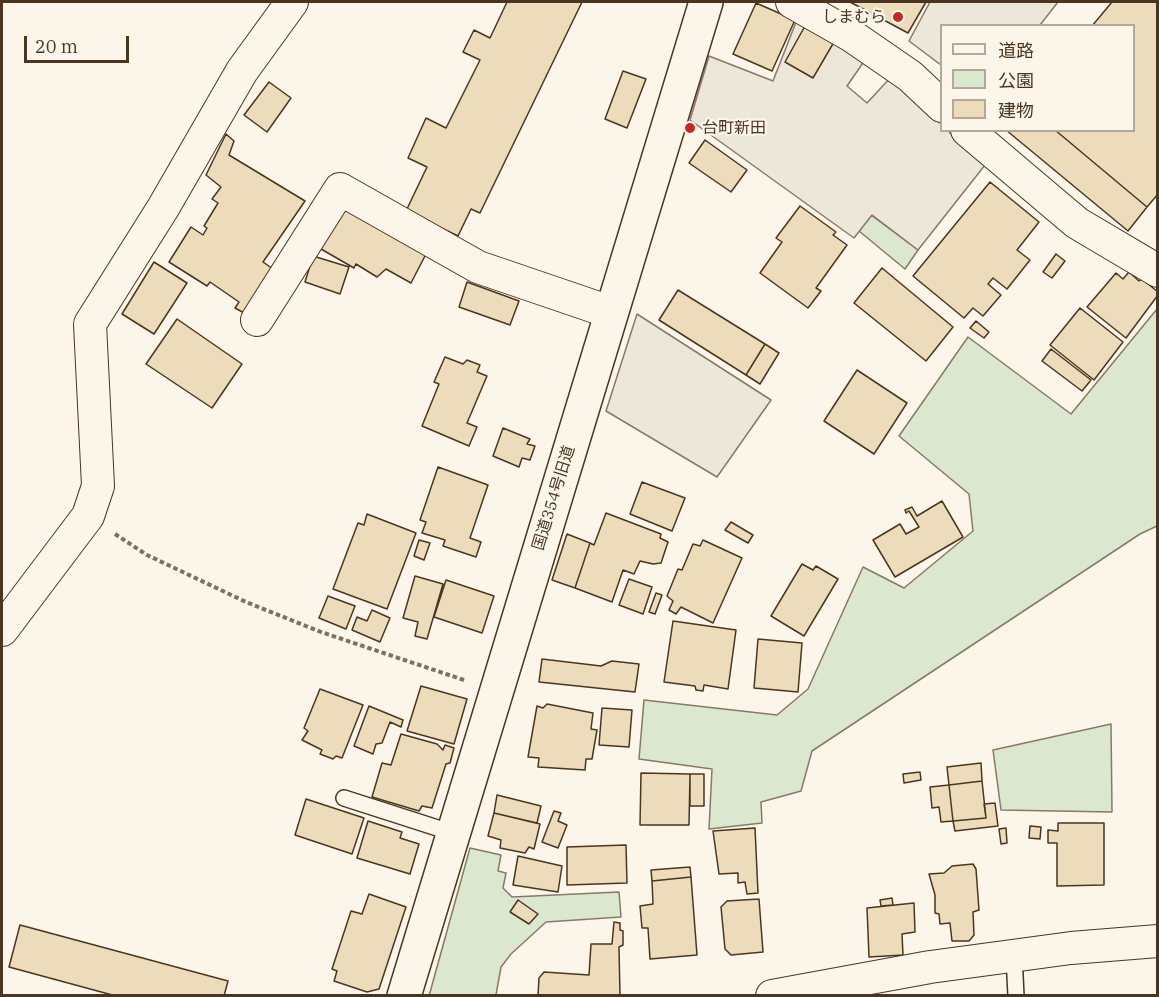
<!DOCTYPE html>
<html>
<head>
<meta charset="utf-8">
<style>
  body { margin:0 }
  #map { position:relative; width:1159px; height:997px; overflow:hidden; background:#fbf6e9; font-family:"IBM Plex Serif","Noto Sans JP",serif }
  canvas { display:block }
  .frame { position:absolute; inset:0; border:3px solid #4a3520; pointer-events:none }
  .legend { position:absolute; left:940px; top:24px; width:195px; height:108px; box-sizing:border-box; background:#fbf6e9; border:2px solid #b4a999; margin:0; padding:8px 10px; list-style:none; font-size:18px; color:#4a3520 }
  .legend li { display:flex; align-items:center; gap:12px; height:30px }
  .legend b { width:30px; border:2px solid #b4a999 }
  .scale { position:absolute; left:24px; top:36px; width:105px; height:27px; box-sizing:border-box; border:3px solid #4a3520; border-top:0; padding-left:8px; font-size:18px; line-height:21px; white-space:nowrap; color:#4a3520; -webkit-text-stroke:4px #fbf6e9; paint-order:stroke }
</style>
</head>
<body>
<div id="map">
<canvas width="1159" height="997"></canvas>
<div class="frame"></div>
<ul class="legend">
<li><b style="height:8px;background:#fbf6e9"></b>道路</li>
<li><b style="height:16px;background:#dce7d0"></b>公園</li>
<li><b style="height:16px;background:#ecdcbc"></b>建物</li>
</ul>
<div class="scale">20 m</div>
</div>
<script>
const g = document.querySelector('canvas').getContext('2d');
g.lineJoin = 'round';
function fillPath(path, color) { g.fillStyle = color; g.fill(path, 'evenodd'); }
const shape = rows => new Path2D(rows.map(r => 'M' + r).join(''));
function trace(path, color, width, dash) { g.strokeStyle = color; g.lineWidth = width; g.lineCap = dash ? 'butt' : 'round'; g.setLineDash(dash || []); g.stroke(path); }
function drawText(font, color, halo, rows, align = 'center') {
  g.font = font + ' "IBM Plex Serif","Noto Sans JP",serif'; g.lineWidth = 4.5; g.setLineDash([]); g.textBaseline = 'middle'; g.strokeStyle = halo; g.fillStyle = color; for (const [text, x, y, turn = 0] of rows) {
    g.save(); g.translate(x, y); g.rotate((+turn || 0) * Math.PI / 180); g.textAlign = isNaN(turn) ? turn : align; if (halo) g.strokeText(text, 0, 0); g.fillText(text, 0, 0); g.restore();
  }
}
const green = shape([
  [871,215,918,250,905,269,859,231,871,215],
  [1157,309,1157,526,1140,534,812,751,801,791,761,802,762,823,709,829,712,769,639,759,644,700,777,715,808,689,863,567,904,588,973,531,969,494,899,436,968,337,1071,414,1157,309],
  [1111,724,1112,812,1001,810,993,750,1111,724],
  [470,848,501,855,498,871,506,873,503,888,512,897,619,892,621,917,546,922,511,954,501,967,496,995,429,996,470,848]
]);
const parking = shape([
  [930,2,1058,2,1040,25,942,26,941,65,909,41,930,2],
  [798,17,865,60,847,86,867,103,891,77,941,124,942,130,948,131,985,165,918,250,872,215,854,238,690,120,709,56,773,81,798,17],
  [637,314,771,400,717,477,606,411,637,314]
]);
const building = shape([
  [507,2,582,2,480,213,471,209,458,236,406,211,427,167,408,158,426,118,446,128,480,60,463,52,474,30,490,38,507,2],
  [850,2,926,2,908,33,850,2],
  [1112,2,1158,2,1158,194,1147,207,1055,130,1134,130,1134,26,1092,26,1112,2],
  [756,3,795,20,772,71,733,54,756,3],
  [805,26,834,42,813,78,785,62,805,26],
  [623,71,646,79,627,128,605,119,623,71],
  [269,82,291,98,267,132,244,115,269,82],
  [1006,130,1055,130,1147,207,1128,231,1006,130],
  [226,134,234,141,229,155,305,201,263,262,273,269,246,314,235,308,239,302,210,282,207,286,169,262,191,227,203,235,207,228,204,226,218,203,212,199,221,187,206,175,226,134],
  [705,140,747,170,731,192,689,163,705,140],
  [990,182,1039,222,1017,250,1030,260,1007,289,993,278,988,284,1001,295,983,316,973,308,964,318,913,276,990,182],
  [345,205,426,254,411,283,386,269,377,277,356,264,354,268,321,249,345,205],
  [800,206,836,232,833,235,847,245,816,288,821,291,808,308,760,273,782,242,776,238,800,206],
  [1056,254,1065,261,1052,278,1043,272,1056,254],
  [313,256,349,267,340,294,305,282,313,256],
  [154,262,187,283,154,334,122,314,154,262],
  [882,268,953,327,926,361,854,303,882,268],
  [1129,272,1139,281,1142,279,1158,292,1158,295,1126,338,1087,307,1116,273,1123,279,1129,272],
  [467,282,519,301,510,325,459,307,467,282],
  [678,290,765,344,746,375,659,320,678,290],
  [1080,308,1123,342,1094,380,1050,345,1080,308],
  [177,319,242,364,212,408,146,364,177,319],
  [976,321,989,332,984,338,970,328,976,321],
  [765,344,779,353,760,384,746,375,765,344],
  [1051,349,1091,380,1082,391,1042,361,1051,349],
  [445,357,463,364,467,360,480,365,477,372,487,376,467,423,477,427,469,446,422,426,439,384,434,382,445,357],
  [857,370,907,403,874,454,824,421,857,370],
  [503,428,530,439,527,444,535,446,530,460,522,458,519,467,493,456,503,428],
  [438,467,488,485,470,538,481,542,476,557,443,546,445,540,422,533,426,522,420,520,438,467],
  [642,482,685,498,672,531,630,514,642,482],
  [942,501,963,537,895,577,873,540,900,524,906,534,919,527,909,511,906,513,905,510,912,507,917,516,942,501],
  [606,513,661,534,660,538,668,542,661,563,653,564,640,561,634,574,623,570,612,602,575,588,590,543,594,545,606,513],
  [367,514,416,533,387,609,333,589,358,523,364,525,367,514],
  [731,522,753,535,748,543,725,530,731,522],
  [567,534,590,543,575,588,552,580,567,534],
  [419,540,430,543,424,560,414,556,419,540],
  [703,540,742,558,713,623,681,607,676,614,669,610,673,601,667,596,678,569,682,570,693,544,700,546,703,540],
  [802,564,813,570,816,566,838,579,804,636,771,616,802,564],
  [415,576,443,584,427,639,415,636,418,622,403,618,415,576],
  [629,579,652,587,643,614,619,605,629,579],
  [446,580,494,596,482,633,434,617,446,580],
  [656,593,662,595,655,614,649,612,656,593],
  [328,596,355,606,346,629,319,618,328,596],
  [372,610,390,618,380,642,352,630,357,617,367,621,372,610],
  [673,621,736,630,728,689,704,685,703,691,696,690,695,686,664,682,673,621],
  [758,639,802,643,798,692,754,688,758,639],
  [542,659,601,666,612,661,639,664,635,692,539,682,542,659],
  [421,686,467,699,454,744,407,731,421,686],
  [320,689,363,705,342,758,336,756,333,759,320,754,322,750,302,740,308,731,304,728,320,689],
  [547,704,593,713,591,729,597,730,592,759,586,759,585,770,538,767,539,758,528,757,537,706,543,708,547,704],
  [369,706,403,720,401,727,390,722,382,743,376,744,373,754,354,746,369,706],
  [602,708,632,710,629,747,599,745,602,708],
  [401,734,437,744,443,750,445,745,454,748,450,763,446,764,432,808,422,806,419,811,372,797,382,763,391,765,401,734],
  [981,763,982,781,949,785,947,767,981,763],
  [920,772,921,780,904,783,903,774,920,772],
  [641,773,690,774,689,825,640,825,641,773],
  [690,774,704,774,704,806,690,806,690,774],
  [982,781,986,818,953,821,949,785,982,781],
  [949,785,953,821,941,822,939,807,932,808,930,787,949,785],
  [497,795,541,806,537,823,494,813,497,795],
  [306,799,364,818,352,854,295,835,306,799],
  [995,803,998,826,955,831,953,821,986,818,984,804,995,803],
  [554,811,561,813,558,821,567,825,558,848,542,842,554,811],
  [494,813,540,824,534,849,529,847,525,853,500,848,501,840,488,836,494,813],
  [368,821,402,832,400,838,419,844,410,874,357,858,368,821],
  [1058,823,1104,823,1104,885,1057,886,1057,843,1048,843,1048,830,1058,831,1058,823],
  [1030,826,1041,827,1040,839,1029,838,1030,826],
  [755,828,758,893,747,894,745,882,738,883,738,873,719,874,713,831,755,828],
  [1006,828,1007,843,1001,844,999,829,1006,828],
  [626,845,627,883,567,885,567,847,626,845],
  [518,856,562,866,558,892,513,885,518,856],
  [973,864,976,869,979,910,973,912,974,935,969,941,952,941,950,923,940,924,939,914,935,913,935,895,929,874,944,873,952,866,973,864],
  [690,867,691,877,652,881,651,870,690,867],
  [691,877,697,955,650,959,648,928,642,928,640,906,653,904,652,881,691,877],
  [369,894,406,907,379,989,367,992,334,981,337,971,332,969,351,911,362,914,369,894],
  [892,898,893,905,881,906,880,900,892,898],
  [759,899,763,952,731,955,725,949,721,907,727,901,759,899],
  [518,900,538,914,529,924,510,912,518,900],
  [914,903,915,932,902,934,903,955,869,957,867,908,914,903],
  [614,922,620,923,620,930,623,931,623,945,619,947,620,996,538,996,539,978,544,972,589,975,591,944,612,944,614,922],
  [20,925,228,981,224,996,116,996,9,967,20,925]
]);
const path = shape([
  [115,534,147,555,246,602,321,632,464,680]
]);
const lane = shape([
  [344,798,453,833],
  [1014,956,1016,996]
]);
const street = shape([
  [792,2,852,36,910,76,942,106],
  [967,130,1077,223,1158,271],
  [257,320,340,189,478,267,610,312],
  [2,630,88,516,98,486,90,324,163,208,242,71,292,2],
  [772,996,930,967,1071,948,1158,941]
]);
const secondary = shape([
  [404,996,706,2]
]);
const markers = [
  [898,17,6,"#c62828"],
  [690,128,6,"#c62828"]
];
const poiNames = [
  ["しまむら",886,17],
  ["台町新田",702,128,"left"]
];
const streetNames = [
  ["国道354号旧道",554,498,-73]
];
fillPath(green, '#dce7d0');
trace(green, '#887966', 1.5);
fillPath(parking, '#ede7d9');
trace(parking, '#887966', 1.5);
fillPath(building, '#ecdcbc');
trace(building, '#4a3520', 1.5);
trace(lane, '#4a3520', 18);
trace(street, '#4a3520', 34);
trace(secondary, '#4a3520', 36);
trace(path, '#7f6f5c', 4, [4.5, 3]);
trace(lane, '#fbf6e9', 15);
trace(street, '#fbf6e9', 32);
trace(secondary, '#fbf6e9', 33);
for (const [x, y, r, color] of markers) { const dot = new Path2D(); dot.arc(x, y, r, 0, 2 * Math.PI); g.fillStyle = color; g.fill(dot); trace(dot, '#fbf6e9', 2); }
drawText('16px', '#4a3520', '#fbf6e9', poiNames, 'right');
drawText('16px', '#4a3520', '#fbf6e9', streetNames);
</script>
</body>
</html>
